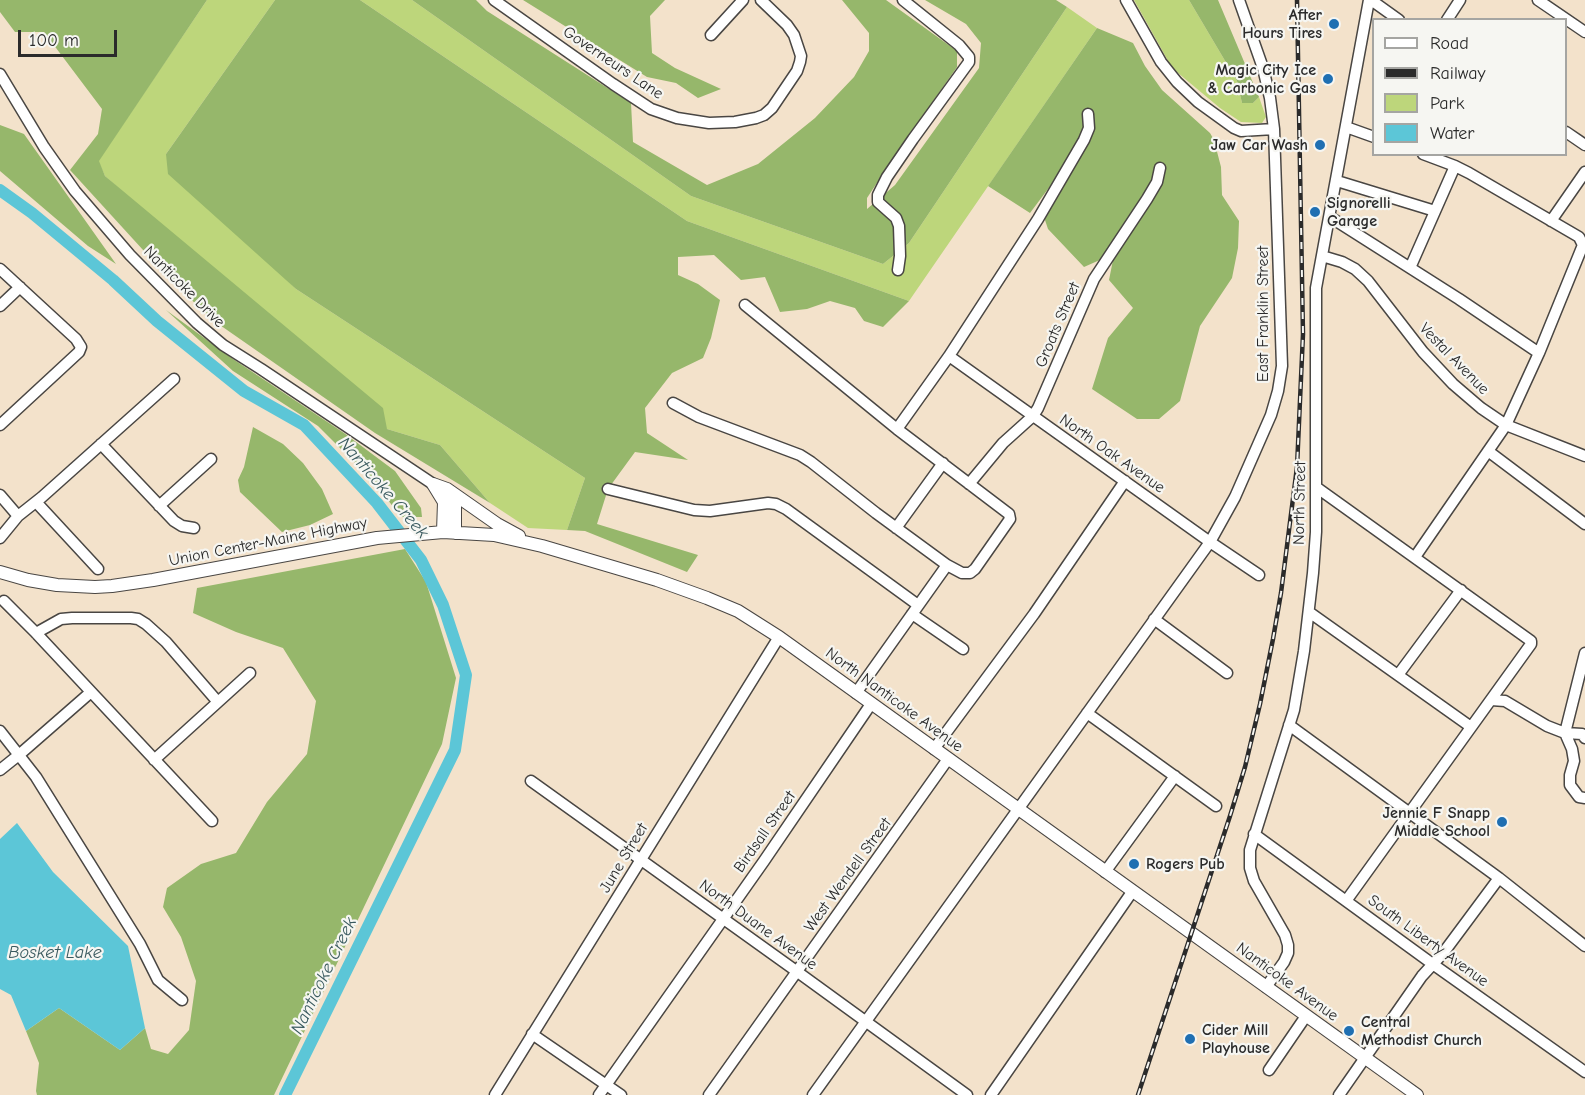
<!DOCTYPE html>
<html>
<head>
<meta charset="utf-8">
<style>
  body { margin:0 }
  #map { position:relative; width:1585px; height:1095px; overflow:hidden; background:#f3e2cb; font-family:"Comic Neue",sans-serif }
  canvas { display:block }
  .legend { position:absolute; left:1372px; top:18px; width:195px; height:138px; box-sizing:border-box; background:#f6f6f2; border:2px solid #a5a5a2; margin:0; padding:8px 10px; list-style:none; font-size:18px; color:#2b2b2b }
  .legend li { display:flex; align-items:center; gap:12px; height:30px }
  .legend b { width:30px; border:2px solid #a5a5a2 }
  .scale { position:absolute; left:18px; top:30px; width:99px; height:27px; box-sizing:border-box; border:3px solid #2b2b2b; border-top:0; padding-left:8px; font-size:18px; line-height:21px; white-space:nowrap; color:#2b2b2b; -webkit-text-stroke:4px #f6f6f2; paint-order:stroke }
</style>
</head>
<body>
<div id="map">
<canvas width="1585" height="1095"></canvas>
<ul class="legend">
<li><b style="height:8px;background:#fff"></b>Road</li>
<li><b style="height:8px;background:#2b2b2b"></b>Railway</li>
<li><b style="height:16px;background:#bdd67b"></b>Park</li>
<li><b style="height:16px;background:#5cc6d7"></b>Water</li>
</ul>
<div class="scale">100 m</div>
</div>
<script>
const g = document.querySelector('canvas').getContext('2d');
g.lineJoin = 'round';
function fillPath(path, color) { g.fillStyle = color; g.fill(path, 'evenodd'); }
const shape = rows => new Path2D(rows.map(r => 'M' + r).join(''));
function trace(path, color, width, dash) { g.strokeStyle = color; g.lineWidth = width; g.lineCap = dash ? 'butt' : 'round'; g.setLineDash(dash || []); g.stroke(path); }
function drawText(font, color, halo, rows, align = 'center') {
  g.font = font + ' "Comic Neue",sans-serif'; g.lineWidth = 4.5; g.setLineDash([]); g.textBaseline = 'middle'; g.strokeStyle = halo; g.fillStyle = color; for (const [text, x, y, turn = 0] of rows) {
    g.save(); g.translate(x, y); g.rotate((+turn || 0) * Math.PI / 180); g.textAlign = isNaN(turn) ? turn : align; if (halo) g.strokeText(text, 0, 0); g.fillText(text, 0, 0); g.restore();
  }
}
const green = shape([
  [207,0,275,0,166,154,296,289,585,478,567,530,528,528,490,503,440,445,387,429,105,176,98,161],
  [360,0,412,0,691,196,883,264,909,243,1067,7,1097,28,909,301,687,221],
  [1134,0,1189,0,1237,81,1242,103,1253,103,1259,97,1266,117,1262,123,1241,122,1220,108,1172,68]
]);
const forest = shape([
  [0,0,207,0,99,161,105,176,383,408,387,429,440,445,490,503,375,433,217,323,175,285,70,170,98,134,102,109,44,32,15,32,0,12],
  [275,0,360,0,687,221,909,301,883,327,864,321,855,308,830,301,807,309,780,312,765,277,741,280,714,255,678,257,678,275,698,284,720,300,711,338,703,358,672,373,645,408,647,433,688,460,635,452,608,489,597,524,698,555,687,572,585,531,567,530,585,478,296,289,168,174,166,154],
  [412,0,476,0,487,11,631,103,633,142,707,185,758,164,815,118,854,77,869,51,869,33,842,0,886,0,957,51,957,67,890,163,867,198,867,209,895,185,979,68,981,43,966,24,925,0,1056,0,1067,7,909,243,883,264,691,196],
  [523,0,665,0,650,16,652,53,675,68,721,89,698,98,676,83,647,77],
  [1189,0,1218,0,1259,97,1253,103,1242,103,1237,81],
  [1097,28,1133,43,1145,66,1162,90,1210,133,1214,140,1221,167,1222,195,1239,221,1238,248,1232,278,1200,326,1180,401,1159,419,1137,419,1092,389,1108,338,1133,308,1109,280,1113,260,1140,200,1102,259,1084,267,1048,229,1044,217,1083,151,1073,149,1054,181,1030,213,988,186],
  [0,125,24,134,116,264,88,246,0,171],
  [166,310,233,359,344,433,395,471,421,508,422,517,401,517,374,482,318,426,233,371],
  [253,427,283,444,303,463,322,489,333,514,310,525,282,532,240,492,238,480,244,467],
  [405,549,426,582,456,678,442,744,274,1095,37,1095,36,1091,39,1063,26,1031,59,1008,120,1050,145,1028,151,1049,168,1054,189,1030,196,981,181,937,163,907,167,888,201,864,236,853,267,802,307,754,316,701,283,648,236,632,193,613,197,588]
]);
const water = shape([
  [17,823,53,872,128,946,145,1028,120,1050,59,1008,26,1031,11,995,0,989,0,839]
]);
const river = shape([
  [0,190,32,213,113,280,157,321,244,391,304,425,377,503,421,560,443,605,466,675,455,750,285,1095]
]);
const minor = shape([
  [494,0,613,84,651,109,677,118,709,123,735,122,756,118,764,115,772,108,797,71,800,62,801,56,794,35,787,25,761,0],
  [1126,0,1161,62,1177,82,1198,102,1234,128,1241,131,1274,129],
  [1371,0,1399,20],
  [1538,0,1585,32],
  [1447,20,1460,0],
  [711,35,743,0],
  [0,74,44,147,75,191,130,255,197,323,223,345,261,369,433,484],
  [1346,127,1374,137],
  [1566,132,1585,145],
  [1337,181,1435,211],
  [1330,217,1459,299,1539,353],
  [1551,221,1585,172],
  [1322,256,1342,262,1355,269,1368,281,1423,352,1453,384,1481,408,1506,425,1585,456],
  [1410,268,1455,166],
  [0,269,76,339,81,347,79,352,0,425],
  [898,270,900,256,899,226,896,218,878,202,878,195,887,177,913,139,969,62,969,57,959,45,903,0],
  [0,306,20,287],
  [949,356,1210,542,1259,575],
  [673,403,699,417,800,455,811,462,876,513,947,565,962,573,970,573,975,569,1010,519,1009,514,897,429,745,305],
  [897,429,949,356,1038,219,1084,140,1089,128,1088,114],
  [101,444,174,521,182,526,194,528],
  [1488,451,1585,524],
  [969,484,1003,443,1033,416,1038,408,1094,279,1147,199,1157,182,1160,168],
  [1316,487,1531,641,1531,644,1346,901],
  [608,489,694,510,710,511,768,503,776,504,786,509,918,605],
  [0,495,18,516],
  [36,502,98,569],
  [159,506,211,459],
  [896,528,943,463],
  [0,538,18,516,42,497,174,379],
  [1415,557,1506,425,1539,353,1583,245,1579,237,1469,173,1455,166,1423,154],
  [4,601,36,633,212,821],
  [1309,612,1471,727],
  [912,614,963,649],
  [1154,619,1227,673],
  [36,633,61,619,72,618,131,618,138,619,146,624,166,642,217,701],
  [1398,675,1461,590],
  [856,693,947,565],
  [1491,700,1505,701,1547,726,1565,733,1582,734,1585,738],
  [1087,713,1216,806],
  [1289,725,1499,878,1585,946],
  [0,731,36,777,140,944,158,980,182,1000],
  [1565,733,1585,653],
  [1565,733,1572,749,1574,761,1570,775,1570,785,1579,797,1585,798],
  [934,749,1034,614,1125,481],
  [154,760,250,673],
  [0,770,20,754,91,692],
  [531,781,799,973,967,1095],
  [1254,834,1434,965,1585,1072],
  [1105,872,1175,776],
  [1266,987,1284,962,1288,953,1288,945,1285,935,1254,881,1250,868,1250,850,1294,710,1304,651,1313,573,1316,532,1316,288,1369,0],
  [532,1034,621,1095],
  [1269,1070,1306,1016],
  [495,1095,779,637],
  [599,1095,764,861,871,704],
  [709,1095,948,759],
  [813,1095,1210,542,1235,497,1271,415,1278,391,1282,366,1274,129,1270,98,1263,68,1239,0],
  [991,1095,1132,892],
  [1339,1095,1422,976,1444,952,1499,878]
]);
const major = shape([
  [433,484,447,489,497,524,519,536],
  [433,484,444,502,443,532],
  [448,491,454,501,455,507,455,533],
  [0,572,28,580,57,585,95,587,112,586,153,580,377,538,443,532,494,535,542,546,657,580,707,598,738,611,779,637,1417,1095]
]);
const rail = shape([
  [1138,1095,1230,816,1245,767,1260,704,1273,639,1281,593,1297,467,1303,334,1297,0]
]);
const markers = [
  [1334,24,6,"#1f6fb2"],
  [1328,79,6,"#1f6fb2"],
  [1320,145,6,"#1f6fb2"],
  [1315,212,6,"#1f6fb2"],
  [1502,822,6,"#1f6fb2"],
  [1134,864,6,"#1f6fb2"],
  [1349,1031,6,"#1f6fb2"],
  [1190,1039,6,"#1f6fb2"]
];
const poiNames = [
  ["After",1322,15],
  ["Hours Tires",1322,33],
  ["Magic City Ice",1316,70],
  ["& Carbonic Gas",1316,88],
  ["Jaw Car Wash",1308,145],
  ["Signorelli",1327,203,"left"],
  ["Garage",1327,221,"left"],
  ["Jennie F Snapp",1490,813],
  ["Middle School",1490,831],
  ["Rogers Pub",1146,864,"left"],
  ["Central",1361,1022,"left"],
  ["Methodist Church",1361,1040,"left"],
  ["Cider Mill",1202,1030,"left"],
  ["Playhouse",1202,1048,"left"]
];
const streetNames = [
  ["Governeurs Lane",613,63,34],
  ["Nanticoke Drive",184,287,45],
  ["East Franklin Street",1263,314,-90],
  ["Groats Street",1058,325,-67],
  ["Vestal Avenue",1454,359,46],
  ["North Oak Avenue",1112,454,35],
  ["North Street",1300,503,-89],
  ["Union Center-Maine Highway",268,542,-11],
  ["North Nanticoke Avenue",894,700,36],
  ["Birdsall Street",765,832,-55],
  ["June Street",624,858,-59],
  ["West Wendell Street",848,875,-54],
  ["North Duane Avenue",758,925,36],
  ["South Liberty Avenue",1428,941,36],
  ["Nanticoke Avenue",1287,982,36]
];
const waterNames = [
  ["Nanticoke Creek",383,488,49],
  ["Bosket Lake",55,953],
  ["Nanticoke Creek",324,976,-64]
];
fillPath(green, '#bdd67b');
fillPath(forest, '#96b76b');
fillPath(water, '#5cc6d7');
trace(river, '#5cc6d7', 12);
trace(minor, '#494643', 13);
trace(major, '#494643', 14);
trace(minor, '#fff', 10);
trace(major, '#fff', 12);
trace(rail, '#2b2b2b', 4.5);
trace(rail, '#f6f6f2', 2, [7]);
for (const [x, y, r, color] of markers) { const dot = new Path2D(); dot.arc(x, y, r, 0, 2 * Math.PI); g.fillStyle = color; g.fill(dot); trace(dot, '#f6f6f2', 2); }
drawText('bold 16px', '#2b2b2b', '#f6f6f2', poiNames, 'right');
drawText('16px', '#2b2b2b', '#f6f6f2', streetNames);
drawText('italic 18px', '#3a5a5f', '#f6f6f2', waterNames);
</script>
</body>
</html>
